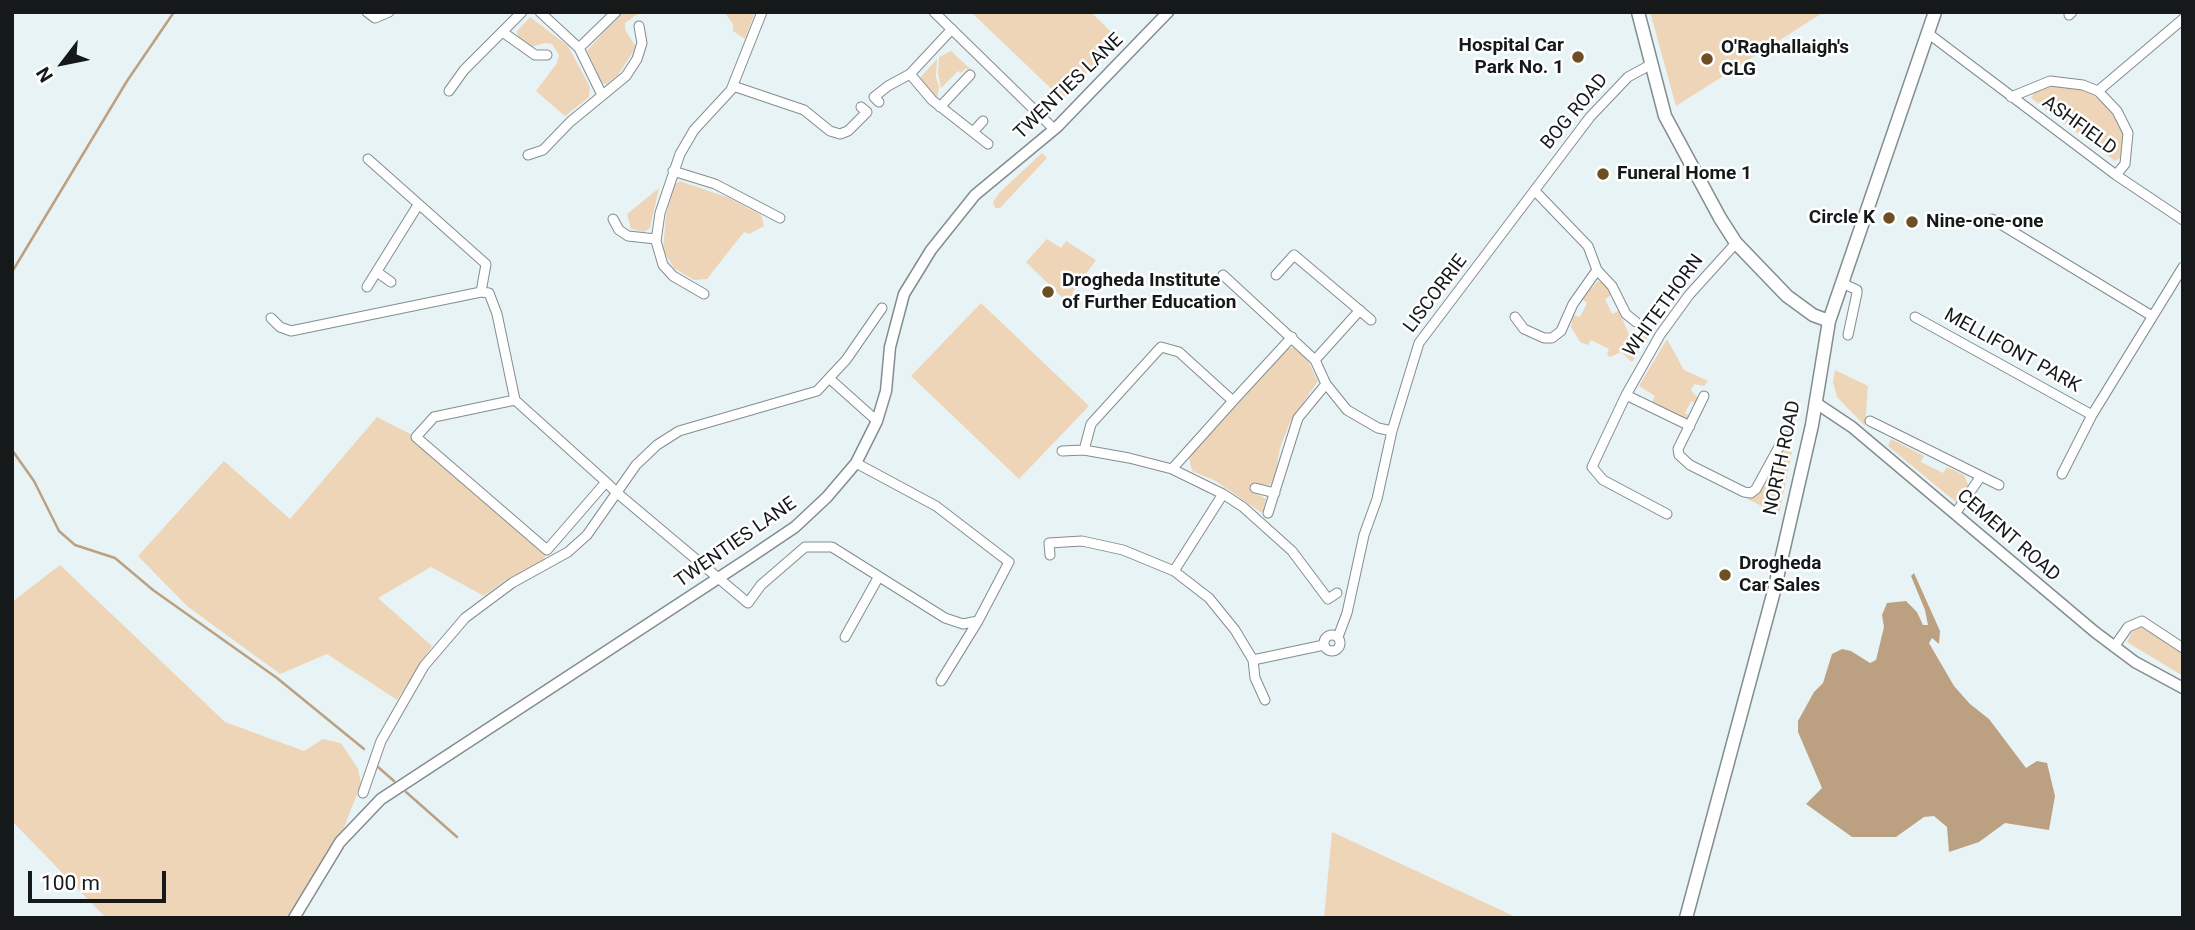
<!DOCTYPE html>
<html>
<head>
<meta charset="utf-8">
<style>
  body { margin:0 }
  #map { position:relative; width:2195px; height:930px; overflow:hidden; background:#e8f3f6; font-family:Roboto,sans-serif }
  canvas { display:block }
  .frame { position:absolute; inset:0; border:14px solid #15191a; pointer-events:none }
  .north { position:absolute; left:28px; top:28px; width:70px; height:70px; -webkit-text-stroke:5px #fff; paint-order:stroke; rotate:238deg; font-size:19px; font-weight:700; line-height:28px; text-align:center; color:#15191a }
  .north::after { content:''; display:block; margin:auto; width:24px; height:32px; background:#15191a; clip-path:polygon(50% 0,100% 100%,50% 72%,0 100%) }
  .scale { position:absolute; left:28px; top:871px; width:138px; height:32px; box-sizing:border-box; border:4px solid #15191a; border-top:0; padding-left:9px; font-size:21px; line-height:24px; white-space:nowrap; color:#15191a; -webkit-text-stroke:5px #fff; paint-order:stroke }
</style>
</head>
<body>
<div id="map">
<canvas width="2195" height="930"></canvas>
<div class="frame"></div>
<div class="north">N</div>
<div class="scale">100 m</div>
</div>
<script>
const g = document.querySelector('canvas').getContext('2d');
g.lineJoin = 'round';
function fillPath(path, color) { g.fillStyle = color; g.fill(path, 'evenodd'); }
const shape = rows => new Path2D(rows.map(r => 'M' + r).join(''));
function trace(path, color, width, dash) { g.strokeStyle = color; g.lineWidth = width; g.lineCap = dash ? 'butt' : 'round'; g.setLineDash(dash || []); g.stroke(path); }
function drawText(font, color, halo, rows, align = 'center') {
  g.font = font + ' Roboto,sans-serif'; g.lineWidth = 5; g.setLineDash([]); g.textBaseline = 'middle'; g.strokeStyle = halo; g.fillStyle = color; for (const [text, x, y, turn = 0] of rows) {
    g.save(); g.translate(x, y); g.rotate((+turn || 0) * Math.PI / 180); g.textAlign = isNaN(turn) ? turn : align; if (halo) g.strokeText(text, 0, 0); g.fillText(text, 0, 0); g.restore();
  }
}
const green = shape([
  [621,12,640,12,625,23,625,30,636,47,618,75,607,84,602,83,587,51],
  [755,12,745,39,733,31,733,24,725,13],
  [971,12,1091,12,1118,39,1062,99],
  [1650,12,1824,12,1676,106],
  [530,17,568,46,590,87,589,97,565,116,536,91,557,63,559,55,552,44,545,43,531,47,518,39,517,31],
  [951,51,977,75,975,77,966,68,961,73,958,71,941,88,938,73,939,57],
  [937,59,936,77,939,87,937,99,919,79],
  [2050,86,2087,90,2111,109,2124,131,2120,158,2115,161,2031,98,2034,93],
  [1042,153,1047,158,1000,208,995,208,993,202,1000,192],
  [680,181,729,198,761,215,764,226,749,234,744,232,707,279,694,280,674,268,663,250,666,215,675,184],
  [659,188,650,228,644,232,631,229,627,214],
  [1047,239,1061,248,1066,241,1096,260,1072,293,1081,302,1074,309,1026,262],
  [1598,281,1605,283,1611,295,1605,299,1612,314,1619,311,1630,337,1648,328,1652,331,1632,362,1621,352,1610,357,1607,354,1609,349,1591,340,1588,345,1580,342,1571,327,1573,315,1580,317,1587,303,1582,299],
  [981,303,1089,406,1019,479,911,376],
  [1667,339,1684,370,1708,381,1704,386,1694,384,1691,390,1698,398,1697,404,1691,401,1685,413,1690,416,1684,420,1652,402,1655,396,1639,386],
  [1287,348,1295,348,1306,357,1318,381,1290,422,1280,448,1274,480,1269,485,1256,484,1253,492,1266,499,1262,513,1214,480,1192,471,1189,457],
  [1835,370,1868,386,1865,426,1837,397,1833,382],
  [377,417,416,437,547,550,541,570,507,579,484,596,431,567,378,598,432,646,397,700,327,654,280,674,187,606,138,556,224,461,290,519],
  [1891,439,1924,456,1921,462,1943,473,1947,467,1964,475,1969,487,1967,493,1957,503,1888,446],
  [1782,450,1792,452,1779,514,1747,499,1763,485,1768,488,1774,478,1768,474],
  [60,565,225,722,304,751,323,739,341,743,358,769,361,784,332,858,302,918,106,918,12,821,12,602],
  [2140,625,2183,654,2183,676,2127,642,2135,626],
  [1332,832,1518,918,1324,918]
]);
const water = shape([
  [1914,573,1940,631,1939,644,1932,638,1929,643,1954,686,1970,704,1989,719,2026,768,2037,761,2047,763,2055,796,2049,830,2005,823,1979,842,1949,852,1947,827,1934,816,1924,817,1896,837,1852,837,1806,804,1822,788,1798,732,1798,721,1814,692,1823,683,1832,654,1842,649,1851,651,1870,663,1876,660,1884,627,1882,615,1887,603,1906,601,1917,612,1923,625,1928,625,1925,610,1911,576]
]);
const stream = shape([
  [12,272,127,81,174,12],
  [12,450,34,481,59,531,75,545,115,558,153,590,277,678,364,749],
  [378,767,394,781],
  [406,792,457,837]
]);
const minor = shape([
  [367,12,375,18,389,12],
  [540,12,579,48,602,95],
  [934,12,1054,129],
  [2069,15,2072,12],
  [504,33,535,55,547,55],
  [1929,34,2116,175,2183,220],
  [579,48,616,12],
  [910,74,932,100,988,144],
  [733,86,804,110,830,131,840,134,848,131,867,112,861,107],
  [449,91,464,70,522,12],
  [2098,91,2183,19],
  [2011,97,2050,81,2083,85,2098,91,2117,111,2128,133,2125,164,2116,175],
  [879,102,874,97,888,86,910,74,952,29],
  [940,107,970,75],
  [973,132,983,121],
  [528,155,543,150,570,122,626,76,637,59,642,43,639,26],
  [368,159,486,264,481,292],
  [673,171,715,184,780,218],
  [613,219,619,230,628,236,656,239],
  [1992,219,2152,316],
  [1597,270,1612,286,1626,314,1636,322],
  [377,272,391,282],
  [1223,275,1315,360,1326,384,1347,410,1378,428,1392,431,1419,343,1590,117,1628,77,1650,65],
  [1276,275,1294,255,1371,320],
  [1842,283,1857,290,1857,293,1848,335],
  [367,287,418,205],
  [704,294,673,276,663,265,656,241,660,213,680,154,694,130,731,90,762,12],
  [1515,317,1524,329,1544,338,1552,338,1561,331,1573,304,1597,270,1588,246,1535,191],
  [1915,317,2092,415],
  [271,318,280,327,291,331,481,292,489,293,497,314,515,400],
  [1315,360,1360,310],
  [830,379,877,421],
  [1626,395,1690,426],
  [1704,396,1678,449,1679,455,1690,465,1744,492,1751,493,1756,489,1785,436],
  [1870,421,1999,485],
  [1084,450,1091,424,1161,347,1179,352,1233,401,1292,337],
  [1062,451,1084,450,1129,458,1172,469,1233,401],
  [2062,474,2092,415,2183,267],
  [606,482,547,550,416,437,434,417,515,400,606,482,616,492,748,603,761,585,805,547,832,547,945,618,963,624,978,621,1009,562,936,506,856,463],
  [1255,488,1275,493],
  [1223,494,1243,507,1292,551,1328,599,1337,593],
  [1268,513,1298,418,1326,384],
  [1667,514,1603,480,1592,467,1626,395,1660,335,1689,295,1736,243],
  [1955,514,1981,476],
  [1050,555,1049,543,1082,541,1123,550,1174,571,1223,494,1172,469],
  [1174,571,1209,598,1235,630,1253,660,1255,678,1265,700],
  '1324 643a8 8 0 1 1 16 0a8 8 0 1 1-16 0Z',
  [845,637,878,578],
  [1338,637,1347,613,1364,535,1377,499,1392,431],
  [2114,647,2128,627,2142,621,2183,648],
  [1253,660,1324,645],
  [941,681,978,621],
  [363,793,381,741,424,666,465,618,512,583,568,552,587,535,636,465,657,445,679,431,817,391,846,360,882,308]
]);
const tertiary = shape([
  [1816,403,1852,427,2095,632,2135,662,2183,688],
  [294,918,340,842,381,799,749,558,795,527,827,497,856,463,877,421,886,391,890,347,904,294,931,250,975,195,1057,127,1168,12]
]);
const secondary = shape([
  [1638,12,1665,116,1720,218,1736,243,1787,296,1813,315,1829,321],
  [1686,918,1774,591,1812,425,1829,321,1935,12]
]);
const markers = [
  [1578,57,7,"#6e4f24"],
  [1707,59,7,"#6e4f24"],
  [1603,174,7,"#6e4f24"],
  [1889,218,7,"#6e4f24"],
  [1912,222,7,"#6e4f24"],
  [1048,292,7,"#6e4f24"],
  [1725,575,7,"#6e4f24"]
];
const poiNames = [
  ["Hospital Car",1564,46,"right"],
  ["Park No. 1",1564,68,"right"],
  ["O'Raghallaigh's",1721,48],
  ["CLG",1721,70],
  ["Funeral Home 1",1617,174],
  ["Circle K",1875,218,"right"],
  ["Nine-one-one",1926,222],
  ["Drogheda Institute",1062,281],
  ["of Further Education",1062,303],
  ["Drogheda",1739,564],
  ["Car Sales",1739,586]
];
const streetNames = [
  ["TWENTIES LANE",1069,87,-44],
  ["BOG ROAD",1575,112,-50],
  ["ASHFIELD",2079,126,36],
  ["LISCORRIE",1436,294,-53],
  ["WHITETHORN",1664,306,-54],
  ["MELLIFONT PARK",2012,351,29],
  ["NORTH ROAD",1783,458,-78],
  ["CEMENT ROAD",2008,536,41],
  ["TWENTIES LANE",736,543,-35]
];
fillPath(green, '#eed5b7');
fillPath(water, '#bba181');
trace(stream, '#bba181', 2.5);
trace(minor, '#838d90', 11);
trace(tertiary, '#838d90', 13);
trace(secondary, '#838d90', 15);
trace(minor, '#fff', 9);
trace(tertiary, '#fff', 10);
trace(secondary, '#fff', 12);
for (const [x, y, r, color] of markers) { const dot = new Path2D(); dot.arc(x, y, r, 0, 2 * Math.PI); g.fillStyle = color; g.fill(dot); trace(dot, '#fff', 2.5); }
drawText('bold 19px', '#15191a', '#fff', poiNames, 'left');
drawText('19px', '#15191a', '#fff', streetNames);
</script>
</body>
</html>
